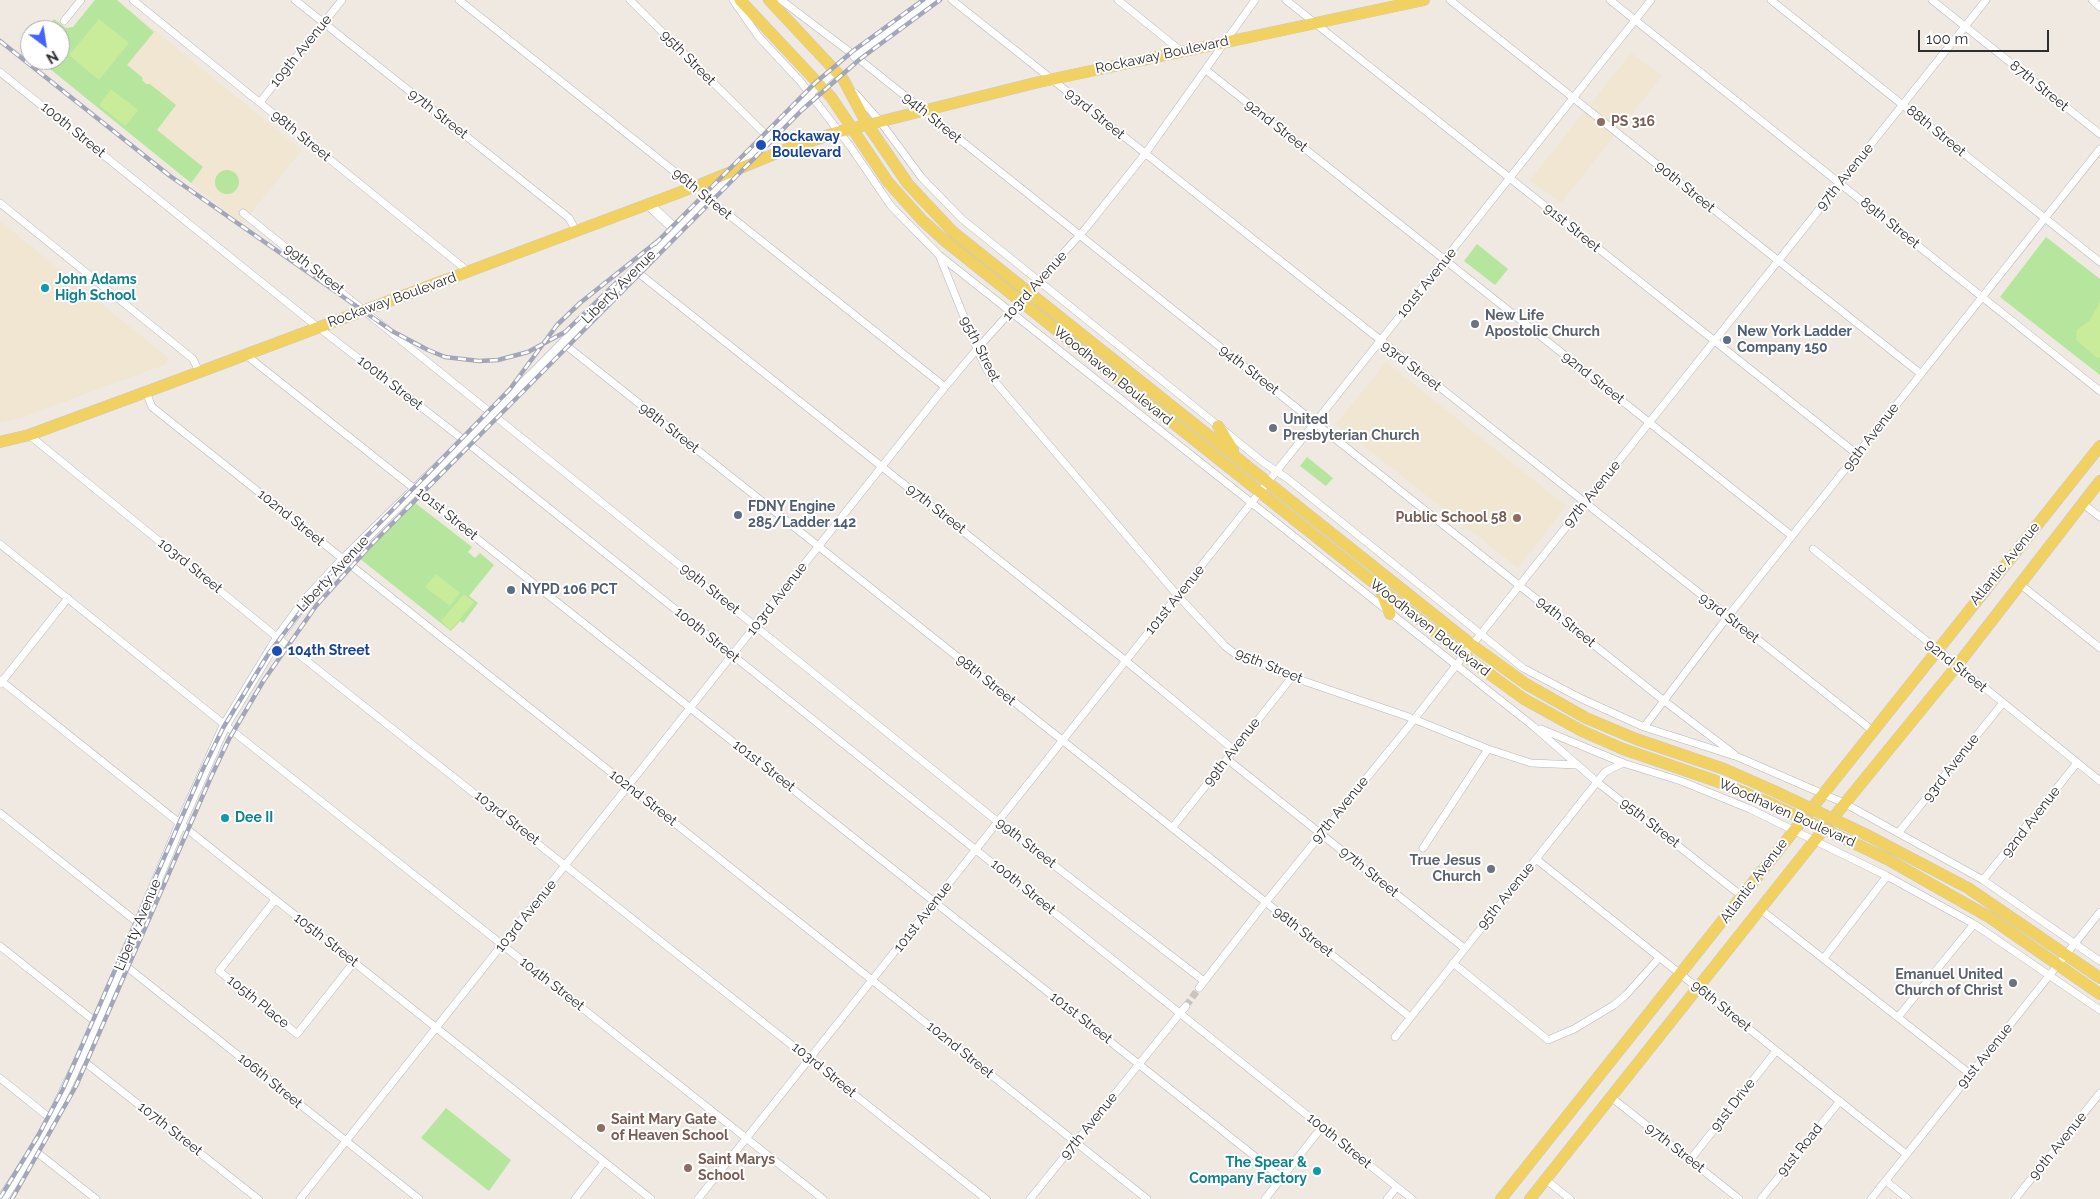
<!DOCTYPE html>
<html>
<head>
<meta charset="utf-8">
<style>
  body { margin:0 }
  #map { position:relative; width:2100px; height:1199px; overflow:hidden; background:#efe9e1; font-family:Raleway,sans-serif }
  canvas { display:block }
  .north { position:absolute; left:20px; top:20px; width:50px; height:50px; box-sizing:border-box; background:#fff; border:1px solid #ababab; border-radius:50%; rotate:149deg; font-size:14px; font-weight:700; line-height:20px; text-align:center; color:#2e2e2e }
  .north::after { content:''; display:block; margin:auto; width:18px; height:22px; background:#4264fb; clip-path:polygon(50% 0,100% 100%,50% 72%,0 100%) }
  .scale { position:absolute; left:1918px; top:30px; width:131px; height:22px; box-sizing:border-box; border:2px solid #2e2e2e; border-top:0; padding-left:6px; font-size:15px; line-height:18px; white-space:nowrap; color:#2e2e2e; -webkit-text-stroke:4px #fff; paint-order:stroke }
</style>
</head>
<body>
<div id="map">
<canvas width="2100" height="1199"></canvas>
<div class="north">N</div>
<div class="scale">100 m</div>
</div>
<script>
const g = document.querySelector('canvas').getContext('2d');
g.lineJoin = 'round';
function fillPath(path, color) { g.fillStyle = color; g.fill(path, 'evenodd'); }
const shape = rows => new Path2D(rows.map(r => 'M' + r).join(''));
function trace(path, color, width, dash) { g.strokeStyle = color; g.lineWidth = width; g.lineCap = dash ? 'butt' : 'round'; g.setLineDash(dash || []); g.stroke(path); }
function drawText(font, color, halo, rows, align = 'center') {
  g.font = font + ' Raleway,sans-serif'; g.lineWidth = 4; g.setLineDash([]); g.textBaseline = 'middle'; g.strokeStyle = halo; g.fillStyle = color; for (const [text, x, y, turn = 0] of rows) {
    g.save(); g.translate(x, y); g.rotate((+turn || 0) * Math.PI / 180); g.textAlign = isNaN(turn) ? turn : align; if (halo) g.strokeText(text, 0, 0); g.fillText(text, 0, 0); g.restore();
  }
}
const education = shape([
  [95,0,117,0,302,150,242,224,39,60,60,60,60,30,45,30,54,19,66,28,73,27],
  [1631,53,1662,76,1561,203,1530,180],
  [0,221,168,358,166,364,23,417,0,423],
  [1386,362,1566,506,1518,568,1336,424]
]);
const green = shape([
  [95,0,117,0,154,32,127,65,143,78,142,80,146,84,150,84,176,105,157,130,203,167,191,183,39,60,60,60,60,30,45,30,54,19,66,28,73,27],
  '215 182a12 12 0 1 1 24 0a12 12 0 1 1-24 0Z',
  [2046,237,2100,279,2100,375,2000,297],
  [1477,244,1508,269,1495,285,1464,261],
  [1307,457,1333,478,1326,486,1300,466],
  [414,502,472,547,468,552,475,558,480,553,494,565,469,596,478,603,463,623,460,621,451,631,359,558],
  [446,1108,511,1160,489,1191,421,1138]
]);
const pitch = shape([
  [99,19,129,43,99,80,69,55],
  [111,89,138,110,125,126,99,105],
  [2100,302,2100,358,2096,357,2076,340,2077,330,2090,320],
  [436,574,460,593,450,606,425,587],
  [464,594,474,602,451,630,441,621]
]);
const streetTunnel = shape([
  [1186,1006,1199,988]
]);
const street = shape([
  [133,0,469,272],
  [295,0,569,218,576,231],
  [459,0,945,387],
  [630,0,768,137],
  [733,0,758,36,800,81,850,146,891,206,939,255,1533,726,1597,782,1743,897],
  [781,0,855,56,1663,700,1734,754],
  [952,0,1873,731],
  [1118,0,1181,51],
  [1286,0,1858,455],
  [1450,0,1921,374],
  [1610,0,2100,391],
  [1771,0,2100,262],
  [1932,0,2100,134],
  [2092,0,2100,7],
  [64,21,81,0],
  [1206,70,1792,536],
  [0,72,305,317,465,441,1412,1199],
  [855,93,879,120,922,178,962,219,1263,462,1288,479,1523,668,1580,698,1644,727,1738,757,1844,803,1983,880,2100,961],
  [810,94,836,71],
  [260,102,342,0],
  [0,203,193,359,199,372],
  [243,213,998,822,1204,981],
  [939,255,977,349,987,370,997,384,1178,596,1225,646,1234,653,1292,677,1406,716,1488,749,1531,763,1578,765],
  [636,271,1126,661,1234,750],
  [563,343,1410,1017],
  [246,355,1282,1178],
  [146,392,152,407,1147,1199],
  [29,435,278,638,986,1199],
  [2082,503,2100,517],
  [0,544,225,725,823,1199],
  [1813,549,2100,781],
  [2021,585,2100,648],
  [0,680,651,1199],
  [0,684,68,598],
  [1644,727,1722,624,2100,149],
  [1541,729,1623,763,1681,781,1750,809,1887,876,1974,924,2100,1010],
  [1227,759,1464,948],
  [0,813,138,923],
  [1172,828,1292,677],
  [1899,832,2002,704],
  [1423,848,1488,749],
  [1536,859,1906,1154],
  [1983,880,2077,763],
  [275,900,219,971,297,1034,354,962],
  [1760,909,1970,1074],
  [0,946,97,1023],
  [1824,958,1887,876],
  [122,963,419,1199],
  [1453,963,1548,1040,1574,1029,1614,1005,1626,995,1659,958],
  [1199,988,1261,908,1409,726,1472,645,1986,0],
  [1898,1017,1974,924],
  [1395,1037,1597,782,1605,772,1623,763],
  [81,1059,258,1199],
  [0,1078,51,1119],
  [1611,1097,1739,1199],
  [34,1150,96,1199],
  [1690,1160,1776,1051],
  [1545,1179,1570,1199],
  [1886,1181,1908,1199],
  [300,1199,945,387,977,349,1086,228,1145,154,1255,0],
  [575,1199,604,1162],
  [698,1199,1651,0],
  [1030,1199,1186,1006],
  [1265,1199,1322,1127],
  [1387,1199,1397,1187],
  [1761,1199,1840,1101],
  [1871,1199,2100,912],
  [2015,1199,2100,1093]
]);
const secondary = shape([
  [855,56,933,0],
  [648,204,676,230],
  [2,1199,34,1150,51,1119,97,1023,180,825,225,725,278,638,305,601,343,560,533,374,810,94]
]);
const primary = shape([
  [740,0,831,97,888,182,922,220,945,241,1473,662,1524,699,1582,731,1623,749,1716,781,1765,801],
  [769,0,843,79,867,124,908,184,953,232,1472,645,1526,684,1586,718,1636,739,1724,769,1774,791],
  [1218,426,1233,450],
  [0,442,29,435,154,389,694,187,787,149,838,132,1039,82,1424,0],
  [1380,589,1390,614],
  [1869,836,1968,888,2100,978],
  [1860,846,1887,859,1989,917,2100,994],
  [1501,1199,2100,446],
  [1530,1199,1815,840,1956,667,2100,481]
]);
const rail = shape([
  [0,41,170,176,392,331,428,350,445,357,479,361,498,360,528,352,565,332,620,279],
  [655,244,815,83,853,51,923,0],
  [0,1198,38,1136,63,1089,202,771,223,728,269,653,326,578,510,389,557,325,580,303,659,240],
  [12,1199,76,1086,211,777,229,739,264,680,316,606,369,547,802,110,860,59,940,0]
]);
const primaryBridge = shape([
  [1774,791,1869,836],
  [1765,801,1860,846]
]);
const markers = [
  [1601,122,5,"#8d6e63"],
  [761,145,6,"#1a4fb4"],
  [45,288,5,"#0f9aa8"],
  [1475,324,5,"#6b7280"],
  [1727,340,5,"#5c6f8a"],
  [1273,428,5,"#6b7280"],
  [738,515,5,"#5c6f8a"],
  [1517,518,5,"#8d6e63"],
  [511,590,5,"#5c6f8a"],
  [277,651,6,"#1a4fb4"],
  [225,818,5,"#0f9aa8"],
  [1491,869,5,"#6b7280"],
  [2013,983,5,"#6b7280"],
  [601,1128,5,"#8d6e63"],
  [688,1168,5,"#8d6e63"],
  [1317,1171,5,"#0f9aa8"]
];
const streetNames = [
  ["109th Avenue",301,51,-51],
  ["Rockaway Boulevard",1162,55,-12],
  ["95th Street",688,58,45],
  ["87th Street",2039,86,39],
  ["97th Street",438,114,38],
  ["93rd Street",1095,114,39],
  ["94th Street",932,118,39],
  ["92nd Street",1276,126,38],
  ["100th Street",73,130,39],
  ["88th Street",1936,131,39],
  ["98th Street",301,136,39],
  ["97th Avenue",1845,177,-51],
  ["90th Street",1685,187,39],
  ["96th Street",702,194,39],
  ["89th Street",1890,223,39],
  ["91st Street",1572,228,39],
  ["99th Street",314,269,38],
  ["101st Avenue",1427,283,-51],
  ["103rd Avenue",1035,286,-48],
  ["Liberty Avenue",619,287,-45],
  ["Rockaway Boulevard",392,300,-20],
  ["95th Street",980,349,63],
  ["93rd Street",1411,366,38],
  ["94th Street",1249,370,38],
  ["Woodhaven Boulevard",1113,376,39],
  ["92nd Street",1593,378,38],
  ["100th Street",390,383,38],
  ["98th Street",669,428,38],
  ["95th Avenue",1871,437,-52],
  ["97th Avenue",1592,494,-51],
  ["97th Street",936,509,38],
  ["101st Street",447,514,39],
  ["102nd Street",291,518,39],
  ["Atlantic Avenue",2005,564,-51],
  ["103rd Street",190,566,39],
  ["Liberty Avenue",333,574,-47],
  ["99th Street",710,589,39],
  ["103rd Avenue",777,599,-52],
  ["101st Avenue",1175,600,-51],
  ["93rd Street",1729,618,38],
  ["94th Street",1566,622,39],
  ["Woodhaven Boulevard",1430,628,38],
  ["100th Street",707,635,39],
  ["95th Street",1269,666,22],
  ["92nd Street",1956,666,39],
  ["98th Street",986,680,39],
  ["99th Avenue",1232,752,-52],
  ["101st Street",764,766,38],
  ["93rd Avenue",1951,768,-52],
  ["102nd Street",643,798,38],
  ["97th Avenue",1340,810,-51],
  ["Woodhaven Boulevard",1787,813,24],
  ["103rd Street",507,818,38],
  ["92nd Avenue",2031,822,-52],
  ["95th Street",1650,823,38],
  ["99th Street",1026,843,38],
  ["97th Street",1369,872,39],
  ["Atlantic Avenue",1754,881,-53],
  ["100th Street",1023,887,39],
  ["95th Avenue",1506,896,-51],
  ["103rd Avenue",526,916,-51],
  ["101st Avenue",923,917,-52],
  ["Liberty Avenue",138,925,-67],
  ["98th Street",1303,932,38],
  ["105th Street",326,940,38],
  ["104th Street",552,984,38],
  ["105th Place",258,1002,39],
  ["96th Street",1721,1006,39],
  ["101st Street",1081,1018,38],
  ["102nd Street",960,1050,39],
  ["91st Avenue",1985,1056,-51],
  ["103rd Street",824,1070,39],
  ["106th Street",270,1081,39],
  ["91st Drive",1733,1105,-52],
  ["97th Avenue",1089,1126,-51],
  ["107th Street",170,1129,38],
  ["100th Street",1339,1141,39],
  ["90th Avenue",2058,1146,-51],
  ["97th Street",1675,1148,38],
  ["91st Road",1800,1150,-51]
];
const educationNames = [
  ["PS 316",1611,122],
  ["Public School 58",1507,518,"right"],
  ["Saint Mary Gate",611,1120],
  ["of Heaven School",611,1136],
  ["Saint Marys",698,1160],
  ["School",698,1176]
];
const transitNames = [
  ["Rockaway",772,137],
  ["Boulevard",772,153],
  ["104th Street",288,651]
];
const cultureNames = [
  ["John Adams",55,280],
  ["High School",55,296],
  ["Dee II",235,818],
  ["The Spear &",1307,1163,"right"],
  ["Company Factory",1307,1179,"right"]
];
const worshipNames = [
  ["New Life",1485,316],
  ["Apostolic Church",1485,332],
  ["United",1283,420],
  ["Presbyterian Church",1283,436],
  ["True Jesus",1481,861,"right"],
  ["Church",1481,877,"right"],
  ["Emanuel United",2003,975,"right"],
  ["Church of Christ",2003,991,"right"]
];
const serviceNames = [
  ["New York Ladder",1737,332],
  ["Company 150",1737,348],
  ["FDNY Engine",748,507],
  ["285/Ladder 142",748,523],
  ["NYPD 106 PCT",521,590]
];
fillPath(education, '#f0e6d1');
fillPath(green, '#b6e59e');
fillPath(pitch, '#c9ec9a');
trace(streetTunnel, '#c8c4bd', 7, [7, 3.5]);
trace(street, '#b4b7c1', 8);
trace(secondary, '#b4b7c1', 11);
trace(primary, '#c9c9c9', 12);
trace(street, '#fff', 7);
trace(secondary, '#fff', 10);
trace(primary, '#f2d163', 11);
trace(rail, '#a3a6b8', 4.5);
trace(rail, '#fff', 2.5, [8]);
trace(primaryBridge, '#c9c9c9', 12, []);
trace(primaryBridge, '#f2d163', 11);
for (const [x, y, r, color] of markers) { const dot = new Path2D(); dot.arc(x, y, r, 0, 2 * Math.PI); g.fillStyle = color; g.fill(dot); trace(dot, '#fff', 2); }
drawText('14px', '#2e2e2e', '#fff', streetNames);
drawText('bold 14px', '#785e54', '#fff', educationNames, 'left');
drawText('bold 14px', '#164399', '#fff', transitNames, 'left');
drawText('bold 14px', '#0d838f', '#fff', cultureNames, 'left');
drawText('bold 14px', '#5b616d', '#fff', worshipNames, 'left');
drawText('bold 14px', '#4e5e75', '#fff', serviceNames, 'left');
</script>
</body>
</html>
